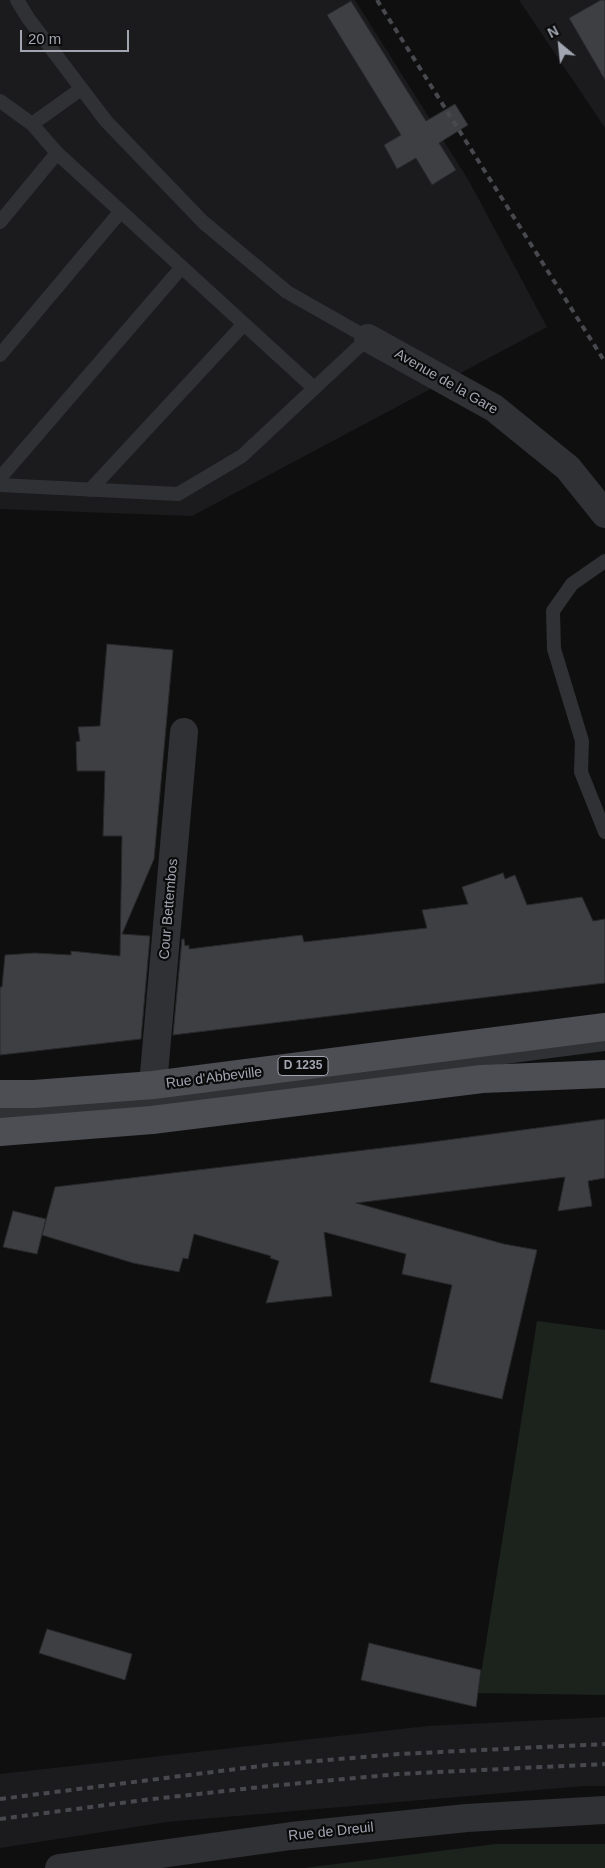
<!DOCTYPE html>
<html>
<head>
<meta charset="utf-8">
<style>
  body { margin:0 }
  #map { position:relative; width:605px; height:1868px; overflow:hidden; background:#0f0f10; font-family:Arial,sans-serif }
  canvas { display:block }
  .north { position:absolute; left:535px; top:20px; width:50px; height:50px; -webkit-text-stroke:4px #0a0a0b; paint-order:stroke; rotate:332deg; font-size:14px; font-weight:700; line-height:20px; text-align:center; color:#a1a6b1 }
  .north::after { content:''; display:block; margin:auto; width:18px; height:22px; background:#a1a6b1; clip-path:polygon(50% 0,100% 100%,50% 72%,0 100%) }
  .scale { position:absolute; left:20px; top:30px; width:109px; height:22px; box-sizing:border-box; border:2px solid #a1a6b1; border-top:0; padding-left:6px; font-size:15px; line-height:18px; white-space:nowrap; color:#a1a6b1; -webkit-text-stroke:4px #0a0a0b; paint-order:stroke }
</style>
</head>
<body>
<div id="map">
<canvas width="605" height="1868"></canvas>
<div class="north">N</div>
<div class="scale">20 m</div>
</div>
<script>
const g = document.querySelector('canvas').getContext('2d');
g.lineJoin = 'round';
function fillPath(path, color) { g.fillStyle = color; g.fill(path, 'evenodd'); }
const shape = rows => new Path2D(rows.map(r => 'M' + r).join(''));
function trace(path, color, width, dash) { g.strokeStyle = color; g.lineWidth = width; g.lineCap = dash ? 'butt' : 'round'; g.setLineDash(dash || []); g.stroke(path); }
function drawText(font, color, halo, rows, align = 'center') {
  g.font = font + ' Arial,sans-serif'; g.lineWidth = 4.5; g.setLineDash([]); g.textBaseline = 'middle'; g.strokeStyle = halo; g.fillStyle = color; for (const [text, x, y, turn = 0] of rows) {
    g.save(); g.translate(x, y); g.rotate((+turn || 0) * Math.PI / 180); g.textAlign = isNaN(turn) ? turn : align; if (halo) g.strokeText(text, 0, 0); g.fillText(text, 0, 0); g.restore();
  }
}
const built = shape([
  [0,0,355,0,469,181,547,327,192,516,0,509],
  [519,0,605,0,605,128],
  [605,1717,605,1786,584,1786,167,1822,0,1848,0,1774,428,1726]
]);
const green = shape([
  [537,1321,605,1330,605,1695,478,1693],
  [496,1844,605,1844,605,1868,304,1868]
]);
const building = shape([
  [601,0,605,0,605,80,569,18,601,0],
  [351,1,426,121,455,104,468,125,439,143,456,170,432,185,416,158,397,169,384,145,401,135,327,15,351,1],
  [107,644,173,650,154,859,122,934,150,936,141,1039,0,1055,0,987,2,987,5,955,35,953,71,955,71,951,120,956,122,836,103,836,105,771,77,771,76,742,80,741,78,727,100,726,107,644],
  [503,873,505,879,515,875,527,905,582,897,593,921,605,919,605,983,173,1035,182,939,184,939,185,946,189,945,189,949,302,935,304,942,427,928,422,910,468,904,462,887,503,873],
  [605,1119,605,1178,588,1181,592,1206,558,1211,565,1177,356,1203,504,1244,537,1250,502,1399,430,1382,452,1285,402,1274,406,1254,324,1232,332,1296,266,1303,279,1261,270,1258,271,1256,194,1234,188,1259,183,1258,179,1272,133,1263,42,1235,55,1187,424,1143,605,1119],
  [13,1211,46,1219,37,1254,3,1247,13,1211],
  [47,1629,132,1654,125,1680,39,1653,47,1629],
  [369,1643,481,1670,476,1707,361,1680,369,1643]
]);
const lane = shape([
  [81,89,32,124,57,153,314,388],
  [0,101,32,124],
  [0,222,57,153],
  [0,355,121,211],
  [0,478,182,267],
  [0,485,178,494,242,456,368,338,287,292,203,222,106,121,28,18,17,0],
  [90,490,244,324],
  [605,561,572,584,553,611,554,649,582,741,581,772,605,832],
  [0,1113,153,1103,605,1044]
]);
const street = shape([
  [368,338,494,408,568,468,605,514],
  [152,1120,153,1085,184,732],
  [59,1868,291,1836,467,1818,605,1810]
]);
const primary = shape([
  [0,1094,34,1094,153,1085,605,1027],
  [0,1132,152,1120,482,1079,605,1074]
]);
const rail = shape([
  [377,0,605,362],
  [0,1799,268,1765,399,1754,605,1744],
  [0,1819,144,1800,270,1786,398,1774,605,1764]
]);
const shields = [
  [303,1066,50]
];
const shieldNames = [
  ["D 1235",303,1066]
];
const streetNames = [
  ["Avenue de la Gare",446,382,30],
  ["Cour Bettembos",169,909,-85],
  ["Rue d'Abbeville",214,1078,-7],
  ["Rue de Dreuil",331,1832,-6]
];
fillPath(built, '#1b1b1d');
fillPath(green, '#1c231c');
fillPath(building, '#3e3f43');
trace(building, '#29292c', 1);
trace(lane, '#303135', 14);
trace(street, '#303135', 28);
trace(primary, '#4c4e54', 28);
trace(rail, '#47494e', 4, [6, 5]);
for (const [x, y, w] of shields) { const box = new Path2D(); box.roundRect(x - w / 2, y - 9.5, w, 19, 4); g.fillStyle = '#0a0a0b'; g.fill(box); trace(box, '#a1a6b1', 1); }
drawText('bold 12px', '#a1a6b1', null, shieldNames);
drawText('14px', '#a1a6b1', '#0a0a0b', streetNames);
</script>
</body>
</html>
